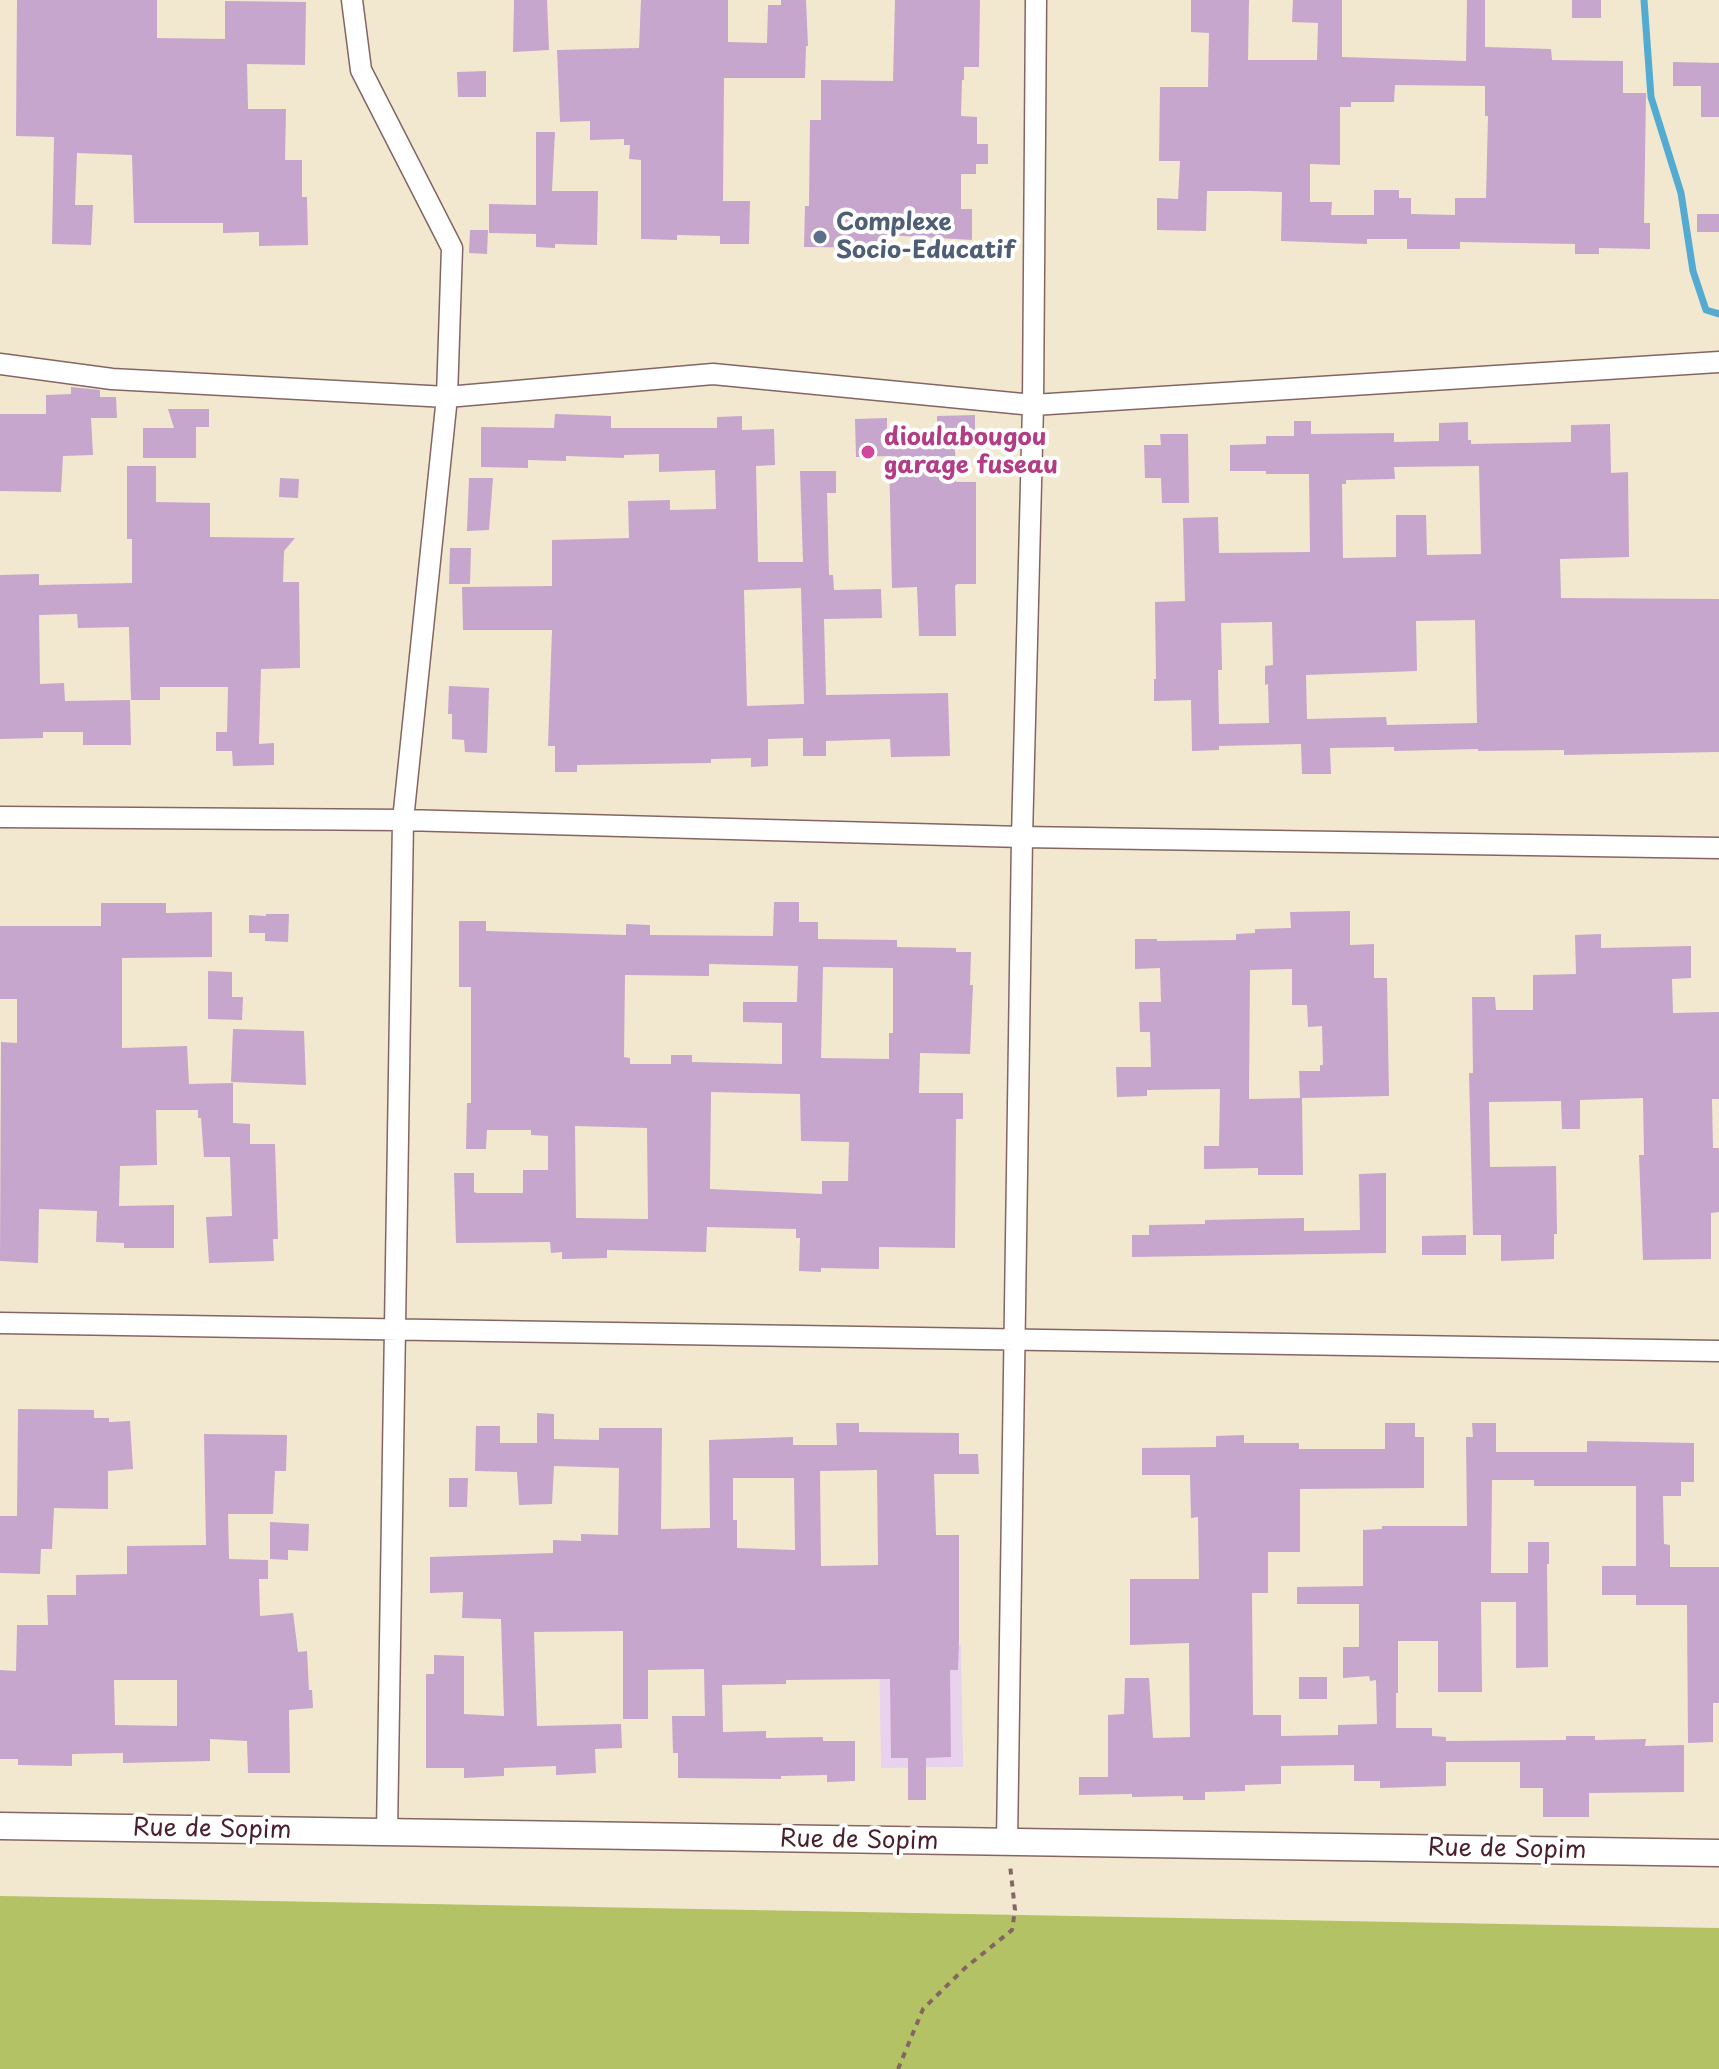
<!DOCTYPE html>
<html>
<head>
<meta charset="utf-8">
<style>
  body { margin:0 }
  canvas { display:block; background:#f2e8cf }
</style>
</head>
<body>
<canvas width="1719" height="2069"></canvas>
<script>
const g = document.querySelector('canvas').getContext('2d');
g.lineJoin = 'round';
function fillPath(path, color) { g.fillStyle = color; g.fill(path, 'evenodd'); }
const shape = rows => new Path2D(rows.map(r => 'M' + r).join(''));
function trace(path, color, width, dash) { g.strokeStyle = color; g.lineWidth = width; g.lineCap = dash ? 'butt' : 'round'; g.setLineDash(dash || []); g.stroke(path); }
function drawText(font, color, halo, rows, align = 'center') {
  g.font = font + ' "Playpen Sans",sans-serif'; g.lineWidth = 8; g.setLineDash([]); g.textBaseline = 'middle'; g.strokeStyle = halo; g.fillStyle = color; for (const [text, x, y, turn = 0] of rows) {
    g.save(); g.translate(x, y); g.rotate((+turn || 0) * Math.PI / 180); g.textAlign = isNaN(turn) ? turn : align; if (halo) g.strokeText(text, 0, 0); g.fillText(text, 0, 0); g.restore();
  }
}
const built = shape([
  [879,1645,961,1645,963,1767,881,1768]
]);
const green = shape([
  [0,1896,1719,1928,1719,2069,0,2069]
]);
const stream = shape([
  [1644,0,1651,97,1681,193,1693,271,1706,310,1719,314]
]);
const building = shape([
  [17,0,157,0,157,38,225,39,225,1,306,2,305,65,247,64,248,109,286,109,285,160,302,160,302,197,307,197,308,245,259,246,259,232,223,233,223,223,134,223,132,155,77,153,75,205,93,205,91,245,52,244,54,137,16,136],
  [514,0,547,0,549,50,513,52],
  [641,0,728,0,728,42,767,43,768,5,781,5,781,0,806,0,808,46,806,46,805,78,724,78,723,201,750,201,749,244,720,244,720,236,677,235,677,240,641,239,641,160,629,159,630,145,624,145,624,139,590,140,590,121,560,122,557,50,639,48],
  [895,0,980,0,979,67,964,67,964,80,962,80,961,116,977,117,977,144,988,144,988,164,976,164,976,174,961,174,961,209,972,209,972,240,886,235,885,248,804,247,805,206,809,206,810,120,821,120,821,80,893,81],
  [1191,0,1249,0,1248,60,1317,60,1318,23,1292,22,1293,0,1342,0,1342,57,1466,61,1467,0,1485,0,1485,47,1551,49,1552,60,1623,61,1623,93,1646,93,1644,223,1650,223,1650,249,1599,248,1599,254,1575,254,1575,244,1460,242,1460,249,1407,249,1407,239,1367,239,1367,244,1281,241,1282,192,1250,191,1207,191,1206,231,1157,230,1157,198,1178,199,1180,161,1159,161,1160,87,1208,87,1209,33,1191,32],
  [1395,85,1485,86,1485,116,1488,116,1486,198,1455,198,1455,215,1411,214,1411,198,1399,198,1399,190,1374,190,1374,215,1331,215,1332,202,1310,202,1310,164,1340,165,1340,107,1351,107,1351,102,1394,102],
  [1572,0,1601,0,1601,18,1572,18],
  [1673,62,1719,63,1719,117,1701,117,1701,86,1673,86],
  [486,71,486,97,458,97,457,72],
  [536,132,555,132,552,191,598,191,597,245,555,244,555,248,536,247,536,234,489,233,489,204,536,205],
  [1697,214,1719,214,1719,232,1697,232],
  [470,230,488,230,487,254,469,253],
  [71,387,100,390,100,397,116,397,117,418,91,418,93,455,63,456,61,492,0,491,0,414,46,414,46,395,71,394],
  [168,409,209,409,209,427,196,427,196,458,143,458,143,428,174,428],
  [555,414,611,416,611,428,717,428,717,417,742,416,742,430,774,429,775,465,756,466,758,562,803,562,800,471,836,471,836,493,827,493,829,575,833,575,834,590,881,589,882,618,824,619,826,695,948,693,950,756,891,757,890,739,826,741,826,756,803,756,803,738,768,739,768,766,751,767,751,758,711,759,711,763,577,765,577,772,555,772,555,746,548,746,552,630,463,630,462,587,552,586,552,540,629,538,628,501,670,500,670,510,716,509,715,470,659,472,659,454,624,455,624,458,566,456,566,461,528,460,528,468,481,467,481,427,554,428],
  [801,588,804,704,747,706,744,590],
  [975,415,975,447,955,448,956,482,976,482,976,584,957,584,955,586,956,636,919,636,917,587,892,588,889,456,856,457,855,419,887,418,887,431,937,430,937,416],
  [1294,421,1311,421,1311,434,1394,433,1394,442,1439,441,1439,423,1468,422,1468,440,1471,440,1471,444,1571,442,1571,425,1610,424,1611,473,1628,472,1629,557,1560,559,1561,598,1719,599,1719,752,1564,755,1564,750,1478,751,1478,749,1394,751,1394,747,1330,748,1331,774,1302,774,1301,744,1219,746,1219,750,1192,751,1191,700,1154,701,1154,679,1156,679,1155,602,1185,601,1183,518,1218,517,1219,553,1310,552,1309,474,1266,474,1266,471,1230,471,1230,445,1266,444,1266,436,1294,436],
  [1479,466,1481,554,1427,555,1426,515,1396,515,1396,557,1343,558,1342,484,1346,484,1346,480,1395,479,1394,467],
  [1475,620,1477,723,1387,725,1386,717,1307,719,1306,675,1417,671,1416,621],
  [1272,622,1273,665,1265,666,1265,685,1268,684,1269,723,1219,724,1218,670,1222,670,1221,623],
  [1160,434,1188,434,1189,503,1162,503,1161,478,1145,478,1144,445,1161,445],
  [127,466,156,466,156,502,210,503,210,537,295,538,284,551,283,582,299,582,300,668,261,669,259,744,274,743,274,765,233,766,232,751,216,751,216,732,227,732,228,687,160,687,160,700,131,700,129,627,78,628,77,614,39,615,40,684,64,683,65,701,130,700,131,745,83,745,83,732,43,732,43,738,0,739,0,575,39,574,39,585,132,583,132,539,127,539],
  [280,478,299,479,298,498,279,497],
  [469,478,493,478,489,530,467,531],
  [450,548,471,548,470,584,449,584],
  [449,686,489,688,487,753,465,752,464,740,452,739,452,714,448,714],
  [774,902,799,902,799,922,818,922,818,939,897,940,897,947,956,948,956,952,971,952,970,985,973,985,970,1054,920,1053,919,1093,963,1093,963,1119,956,1119,955,1248,879,1247,879,1269,821,1268,821,1272,799,1271,800,1238,796,1238,796,1229,707,1227,706,1252,607,1250,607,1258,562,1259,562,1252,551,1253,550,1242,456,1243,454,1173,474,1173,474,1192,477,1193,523,1193,523,1170,548,1170,548,1136,531,1135,531,1130,487,1130,486,1149,466,1149,467,1103,471,1103,471,987,459,987,459,921,486,921,486,931,626,935,626,924,650,925,650,935,773,936],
  [709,964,798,966,797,1002,743,1002,743,1022,782,1023,782,1064,692,1062,692,1055,671,1055,671,1064,630,1064,630,1058,624,1057,625,975,709,976],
  [823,967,893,968,893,1033,889,1033,889,1059,821,1058],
  [711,1092,800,1094,801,1141,849,1142,848,1181,822,1181,822,1194,710,1189],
  [575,1126,647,1128,648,1219,576,1218],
  [101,903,166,903,166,913,212,912,212,957,122,958,122,1048,187,1046,189,1084,233,1083,233,1123,250,1124,250,1144,275,1144,278,1239,273,1239,274,1261,209,1263,206,1217,232,1216,230,1157,204,1157,201,1118,198,1118,198,1110,156,1110,157,1165,120,1166,119,1206,174,1205,174,1248,124,1248,124,1243,96,1242,97,1211,39,1209,38,1263,0,1261,1,1042,17,1043,17,999,0,999,0,926,101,926],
  [1350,911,1350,945,1374,944,1374,978,1387,978,1389,1096,1302,1098,1303,1175,1258,1175,1258,1168,1204,1169,1204,1146,1219,1146,1220,1089,1147,1090,1147,1096,1117,1097,1116,1067,1151,1067,1150,1032,1140,1032,1139,1002,1161,1002,1160,968,1135,969,1135,939,1157,939,1157,941,1236,940,1236,934,1255,933,1255,929,1291,928,1290,912],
  [1292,969,1292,1005,1307,1005,1308,1027,1322,1026,1323,1065,1320,1065,1320,1071,1299,1071,1300,1098,1249,1099,1250,970],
  [266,914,289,914,288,942,265,941,265,933,249,933,249,915,266,916],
  [1601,934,1601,948,1691,946,1691,978,1672,979,1673,1013,1719,1012,1719,1099,1712,1099,1713,1148,1719,1148,1719,1212,1711,1213,1711,1259,1643,1260,1639,1155,1644,1155,1643,1098,1580,1100,1580,1129,1562,1129,1561,1101,1489,1102,1490,1167,1556,1166,1557,1234,1554,1234,1554,1259,1501,1261,1501,1235,1473,1235,1469,1073,1473,1073,1472,997,1495,997,1496,1010,1533,1010,1533,975,1576,974,1575,935],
  [208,971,232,972,232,997,243,997,242,1020,208,1019],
  [233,1029,304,1031,306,1085,231,1082],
  [1386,1173,1386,1253,1132,1257,1132,1235,1149,1235,1149,1225,1205,1224,1205,1220,1304,1218,1304,1231,1360,1230,1359,1174],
  [1466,1235,1466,1255,1422,1255,1422,1236],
  [18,1409,94,1410,94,1418,109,1418,109,1422,130,1421,133,1469,108,1471,108,1509,54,1508,52,1549,41,1549,40,1574,0,1573,0,1516,17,1516],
  [537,1413,554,1414,554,1439,599,1440,599,1428,662,1428,661,1529,710,1528,709,1440,793,1437,793,1445,837,1445,836,1423,859,1423,859,1432,959,1433,959,1454,978,1454,979,1474,934,1474,936,1535,959,1535,959,1640,958,1670,950,1670,951,1757,926,1758,926,1800,908,1800,908,1758,891,1758,890,1679,786,1680,786,1684,722,1685,723,1732,766,1731,766,1738,823,1737,823,1741,855,1741,855,1781,827,1782,827,1775,781,1776,781,1779,678,1778,678,1753,673,1753,672,1716,705,1716,704,1669,648,1670,648,1719,623,1719,623,1631,534,1632,537,1726,621,1724,622,1748,595,1749,596,1773,556,1775,556,1766,504,1768,504,1776,464,1778,464,1768,426,1768,426,1674,434,1674,434,1655,464,1656,464,1714,504,1716,501,1619,462,1618,463,1592,430,1593,430,1557,553,1553,553,1540,581,1541,581,1534,618,1535,619,1468,554,1466,552,1504,519,1505,517,1472,475,1471,476,1426,500,1426,500,1443,537,1443],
  [877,1470,878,1565,821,1566,820,1471],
  [733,1478,794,1478,795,1550,737,1548,737,1520,733,1520],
  [1385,1423,1415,1423,1415,1437,1424,1437,1424,1488,1300,1489,1300,1552,1268,1552,1268,1593,1252,1593,1253,1715,1281,1715,1281,1736,1338,1735,1338,1725,1377,1724,1376,1680,1370,1681,1369,1676,1343,1678,1343,1647,1359,1647,1359,1604,1297,1604,1297,1587,1363,1586,1363,1530,1382,1529,1382,1526,1467,1526,1466,1437,1473,1437,1472,1423,1496,1423,1496,1452,1587,1452,1587,1441,1694,1443,1694,1482,1681,1482,1681,1496,1663,1496,1664,1544,1670,1545,1670,1567,1719,1567,1719,1703,1713,1703,1713,1742,1688,1743,1687,1605,1636,1605,1636,1595,1602,1595,1602,1566,1636,1566,1636,1486,1534,1486,1534,1480,1492,1480,1491,1573,1528,1573,1528,1542,1549,1542,1549,1564,1547,1564,1548,1667,1516,1668,1516,1602,1481,1602,1482,1692,1438,1692,1438,1641,1398,1641,1398,1693,1396,1693,1396,1728,1432,1728,1432,1736,1446,1737,1446,1741,1566,1740,1566,1736,1595,1736,1595,1740,1646,1739,1645,1746,1684,1745,1684,1792,1589,1793,1589,1817,1543,1817,1543,1788,1520,1788,1520,1762,1446,1762,1446,1786,1380,1788,1380,1781,1354,1781,1354,1765,1281,1766,1281,1784,1245,1785,1245,1791,1205,1792,1205,1800,1183,1800,1183,1796,1132,1797,1132,1794,1079,1795,1079,1777,1108,1777,1108,1715,1124,1714,1125,1678,1149,1678,1153,1738,1190,1737,1189,1643,1130,1645,1130,1579,1199,1579,1198,1517,1191,1518,1190,1475,1142,1475,1142,1448,1216,1447,1216,1436,1244,1435,1244,1443,1299,1443,1299,1449,1385,1449],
  [204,1434,287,1435,286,1471,275,1471,273,1514,228,1514,229,1559,268,1560,268,1579,259,1579,260,1616,293,1613,298,1652,307,1651,309,1690,312,1690,313,1708,289,1710,290,1773,248,1773,247,1741,210,1739,210,1761,123,1763,123,1753,72,1754,72,1766,18,1765,18,1759,0,1759,0,1670,16,1671,17,1625,48,1625,47,1595,76,1595,76,1575,127,1574,127,1546,206,1545],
  [114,1680,177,1680,177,1726,115,1725],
  [449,1478,468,1478,467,1507,449,1507],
  [270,1522,309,1524,308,1551,288,1550,288,1560,270,1559],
  [1299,1677,1327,1677,1327,1699,1299,1699]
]);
const path = shape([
  [898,2069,923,2009,965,1968,1012,1930,1015,1910,1010,1865]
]);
const minor = shape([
  [352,0,361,70,452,248,447,397,403,820,387,1833],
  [0,364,112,379,447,397,713,374,1033,405,1719,362],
  [0,817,403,820,1022,837,1719,848],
  [0,1323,1719,1351],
  [1007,1843,1022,837,1033,405,1036,0]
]);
const tertiary = shape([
  [0,1826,1719,1853]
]);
const markers = [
  [820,237,8,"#5c6f8a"],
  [868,452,8,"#d1479c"]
];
const serviceNames = [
  ["Complexe",836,223],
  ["Socio-Educatif",836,251]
];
const hotelNames = [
  ["dioulabougou",884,438],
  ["garage fuseau",884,466]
];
const streetNames = [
  ["Rue de Sopim",212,1830,1],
  ["Rue de Sopim",859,1841,1],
  ["Rue de Sopim",1507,1850,1]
];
fillPath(built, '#e8d2ee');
fillPath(green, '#b3c264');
trace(stream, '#54abd1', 7);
fillPath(building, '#c6a6cd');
trace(minor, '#856564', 23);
trace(tertiary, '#856564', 29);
trace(path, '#856564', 4, [6, 6]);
trace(minor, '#fff', 20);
trace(tertiary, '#fff', 26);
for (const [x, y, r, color] of markers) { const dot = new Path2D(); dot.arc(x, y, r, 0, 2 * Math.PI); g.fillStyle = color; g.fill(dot); trace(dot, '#fff', 3); }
drawText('bold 24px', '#4e5e75', '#fff', serviceNames, 'left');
drawText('bold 24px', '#b23c85', '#fff', hotelNames, 'left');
drawText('24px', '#4a1f2b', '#fff', streetNames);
</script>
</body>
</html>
